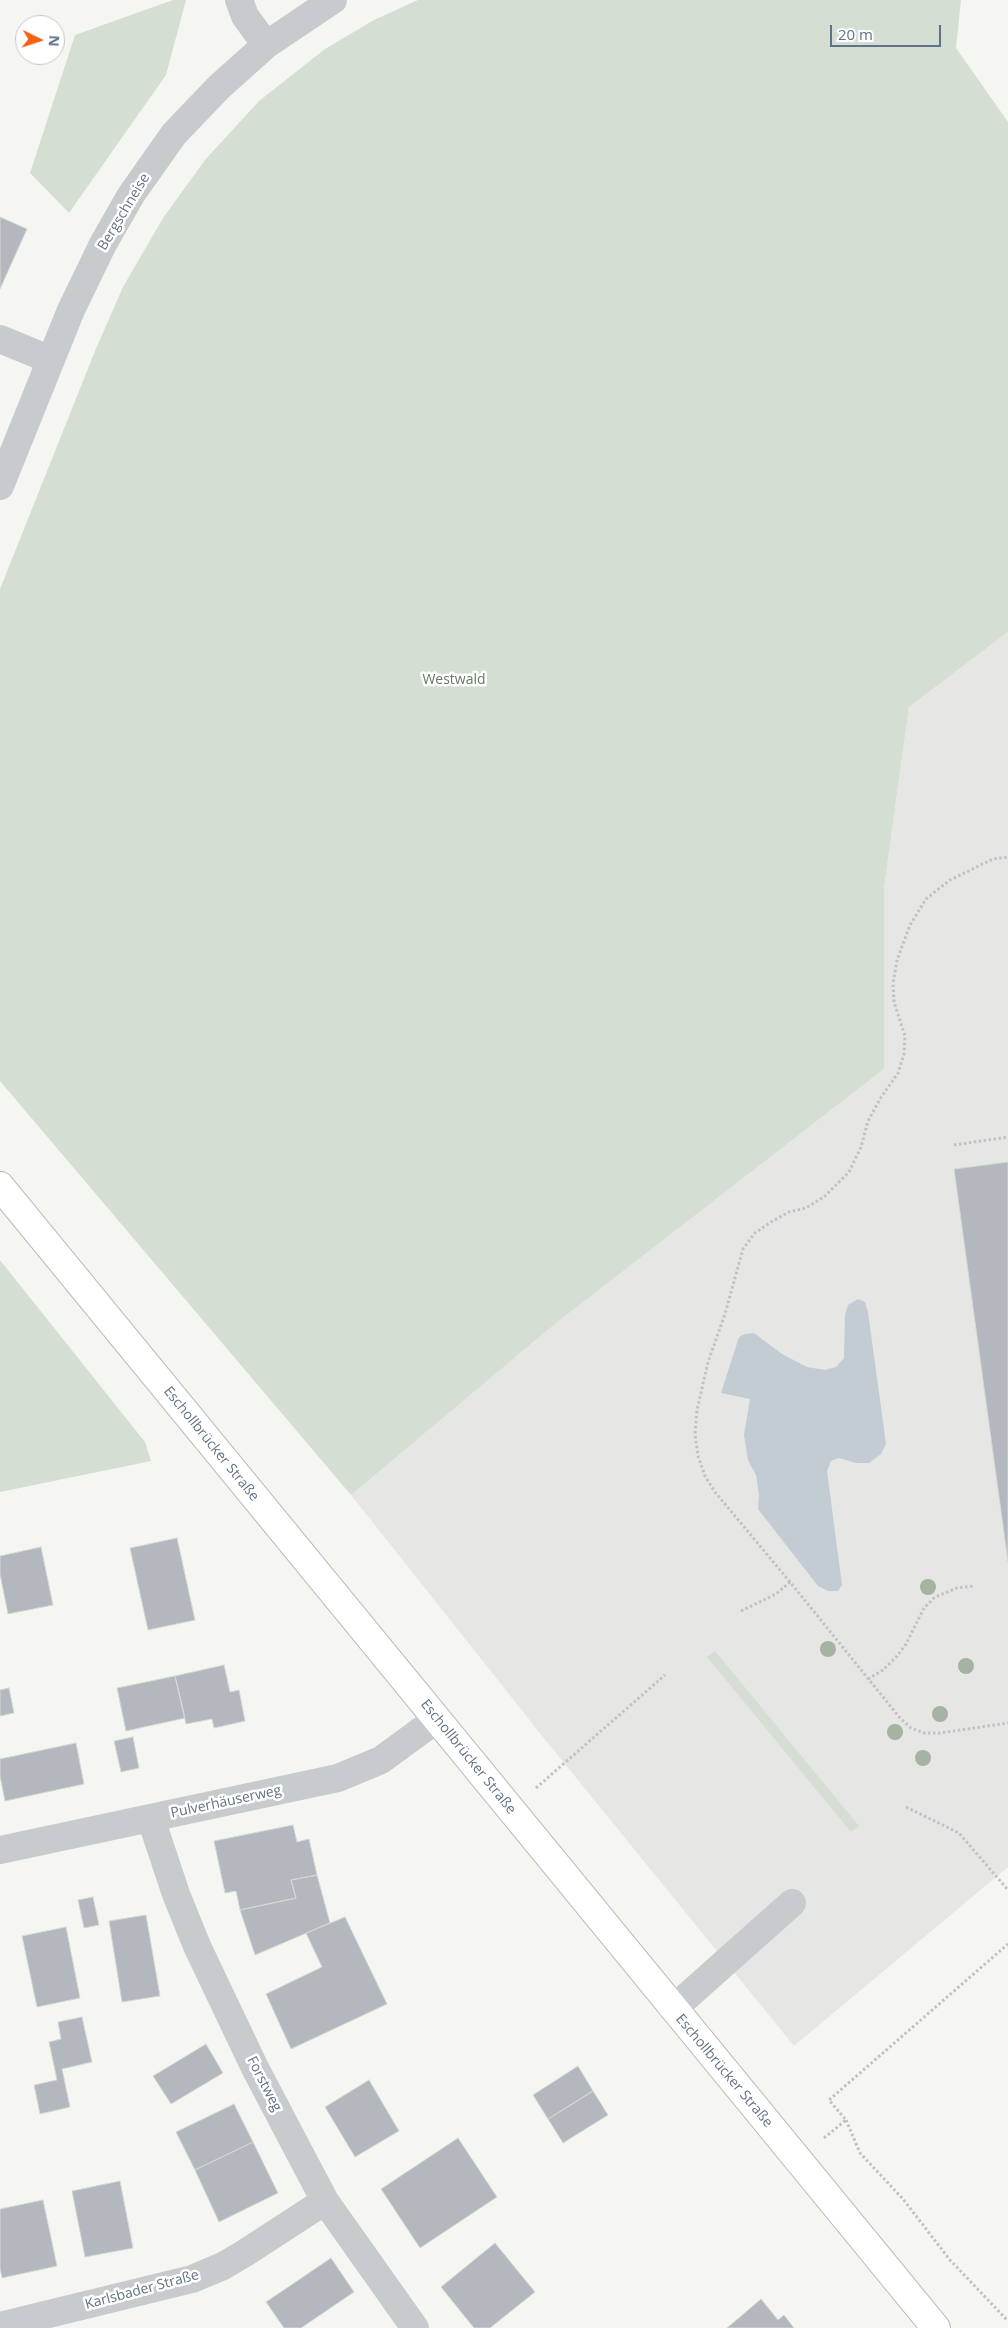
<!DOCTYPE html>
<html>
<head>
<meta charset="utf-8">
<style>
  body { margin:0 }
  #map { position:relative; width:1008px; height:2328px; overflow:hidden; background:#f5f6f1; font-family:"Open Sans",sans-serif }
  canvas { display:block }
  .north { position:absolute; left:15px; top:15px; width:50px; height:50px; box-sizing:border-box; background:#fff; border:1px solid #c0c7ce; border-radius:50%; rotate:94deg; font-size:14px; font-weight:700; line-height:20px; text-align:center; color:#627285 }
  .north::after { content:''; display:block; margin:auto; width:18px; height:22px; background:#ef6218; clip-path:polygon(50% 0,100% 100%,50% 72%,0 100%) }
  .scale { position:absolute; left:830px; top:25px; width:111px; height:22px; box-sizing:border-box; border:2px solid #627285; border-top:0; padding-left:6px; font-size:15px; line-height:18px; white-space:nowrap; color:#627285; -webkit-text-stroke:4px #fff; paint-order:stroke }
</style>
</head>
<body>
<div id="map">
<canvas width="1008" height="2328"></canvas>
<div class="north">N</div>
<div class="scale">20 m</div>
</div>
<script>
const g = document.querySelector('canvas').getContext('2d');
g.lineJoin = 'round';
function fillPath(path, color) { g.fillStyle = color; g.fill(path, 'evenodd'); }
const shape = rows => new Path2D(rows.map(r => 'M' + r).join(''));
function trace(path, color, width, dash) { g.strokeStyle = color; g.lineWidth = width; g.lineCap = dash ? 'butt' : 'round'; g.setLineDash(dash || []); g.stroke(path); }
function drawText(font, color, halo, rows, align = 'center') {
  g.font = font + ' "Open Sans",sans-serif'; g.lineWidth = 5; g.setLineDash([]); g.textBaseline = 'middle'; g.strokeStyle = halo; g.fillStyle = color; for (const [text, x, y, turn = 0] of rows) {
    g.save(); g.translate(x, y); g.rotate((+turn || 0) * Math.PI / 180); g.textAlign = isNaN(turn) ? turn : align; if (halo) g.strokeText(text, 0, 0); g.fillText(text, 0, 0); g.restore();
  }
}
const built = shape([
  [1008,632,1008,1867,794,2046,543,1737,351,1495,555,1324,884,1069,884,888,909,707]
]);
const green = shape([
  [173,0,186,0,166,75,69,213,30,173,75,35],
  [418,0,961,0,956,48,1008,122,1008,632,909,707,884,888,884,1069,555,1324,351,1495,0,1081,0,589,95,351,123,287,163,218,205,160,259,101,325,49,374,20],
  [0,1260,145,1442,151,1461,0,1492],
  [715,1651,859,1826,851,1832,707,1657]
]);
const water = shape([
  [858,1299,865,1302,868,1312,886,1444,881,1454,869,1463,856,1463,839,1458,831,1461,827,1471,842,1585,838,1591,828,1591,818,1586,758,1509,759,1495,756,1475,748,1460,744,1435,750,1399,721,1393,739,1337,745,1334,754,1333,782,1354,807,1367,825,1370,836,1367,844,1358,845,1315,848,1305]
]);
const building = shape([
  [0,217,27,229,0,289,0,217],
  [1008,1162,1008,1562,954,1169,1008,1162],
  [177,1538,195,1620,148,1630,130,1548,177,1538],
  [41,1547,53,1605,8,1614,0,1574,0,1556,41,1547],
  [224,1665,230,1692,239,1690,245,1721,214,1728,212,1719,186,1724,175,1676,224,1665],
  [175,1676,185,1718,126,1731,117,1688,175,1676],
  [9,1688,14,1713,0,1716,0,1690,9,1688],
  [133,1737,139,1768,121,1772,114,1741,133,1737],
  [76,1743,84,1784,5,1801,0,1776,0,1759,76,1743],
  [293,1825,297,1842,309,1839,317,1875,291,1880,296,1898,240,1910,236,1891,225,1893,214,1841,293,1825],
  [317,1875,330,1923,255,1955,240,1910,296,1898,291,1880,317,1875],
  [93,1897,99,1925,84,1928,78,1900,93,1897],
  [146,1915,160,1996,122,2002,109,1921,146,1915],
  [345,1917,387,2004,291,2049,266,1994,322,1967,306,1933,345,1917],
  [66,1927,80,1998,37,2007,22,1936,66,1927],
  [82,2017,92,2062,62,2069,70,2107,40,2114,34,2085,57,2080,49,2042,61,2039,58,2022,82,2017],
  [206,2044,223,2073,171,2104,153,2076,206,2044],
  [578,2066,593,2091,548,2119,533,2095,578,2066],
  [369,2080,399,2131,355,2157,325,2107,369,2080],
  [593,2091,608,2115,563,2143,548,2119,593,2091],
  [234,2104,253,2142,195,2170,176,2132,234,2104],
  [458,2138,497,2197,420,2248,381,2189,458,2138],
  [253,2142,278,2193,219,2222,195,2170,253,2142],
  [120,2181,133,2248,85,2257,72,2191,120,2181],
  [43,2200,57,2266,2,2278,0,2268,0,2209,43,2200],
  [495,2243,535,2292,490,2328,474,2328,441,2287,495,2243],
  [331,2258,354,2292,301,2328,284,2328,266,2302,331,2258],
  [761,2299,778,2320,784,2315,794,2328,727,2328,761,2299]
]);
const path = shape([
  [954,1145,1008,1137],
  [790,1582,715,1492,705,1476,698,1456,695,1434,697,1410,708,1362,725,1314,743,1249,755,1233,771,1222,789,1212,806,1208,825,1196,849,1172,861,1147,868,1121,880,1099,898,1073,904,1054,905,1036,894,1002,893,984,897,960,910,925,926,899,950,880,993,859,1008,857],
  [741,1611,776,1594,790,1582,900,1718,911,1728,924,1733,940,1733,1008,1723],
  [868,1679,883,1670,897,1656,906,1644,924,1608,935,1597,957,1588,973,1586],
  [536,1788,665,1675],
  [906,1807,959,1833,1008,1890],
  [846,2120,860,2153,903,2199,950,2260,1008,2321],
  [824,2138,846,2120,829,2100,1008,1944]
]);
const minor = shape([
  [239,0,245,16,266,45],
  [0,339,51,360],
  [0,486,71,310,103,244,131,195,174,134,219,87,266,45,333,0],
  [151,1819,176,1894,197,1946,255,2068,325,2201,415,2328],
  [0,1850,338,1778,381,1760,437,1719],
  [673,2009,792,1903],
  [0,2326,192,2279,223,2266,245,2253,325,2201]
]);
const major = shape([
  [0,1186,936,2328]
]);
const trees = [
  [928,1587],
  [828,1649],
  [966,1666],
  [940,1714],
  [895,1732],
  [923,1758]
];
const streetNames = [
  ["Bergschneise",124,212,-59],
  ["Eschollbrücker Straße",211,1444,51],
  ["Eschollbrücker Straße",468,1757,51],
  ["Pulverhäuserweg",226,1802,-12],
  ["Eschollbrücker Straße",724,2071,50],
  ["Forstweg",264,2084,63],
  ["Karlsbader Straße",142,2290,-15]
];
const parkNames = [
  ["Westwald",454,680]
];
fillPath(built, '#e6e7e5');
fillPath(green, '#d5ded2');
fillPath(water, '#c2ccd2');
fillPath(building, '#b2b8be');
trace(building, '#d7d7d4', 1);
trace(major, '#babdc1', 30);
trace(path, '#c0c2c4', 3, [2.5, 2.5]);
trace(minor, '#c8cbce', 28);
trace(major, '#fff', 28);
g.fillStyle = '#a5b3a2';
for (const [x, y] of trees) { g.beginPath(); g.arc(x, y, 8, 0, 2 * Math.PI); g.fill(); }
drawText('14px', '#627285', '#fff', streetNames);
drawText('14px', '#647c62', '#fff', parkNames);
</script>
</body>
</html>
